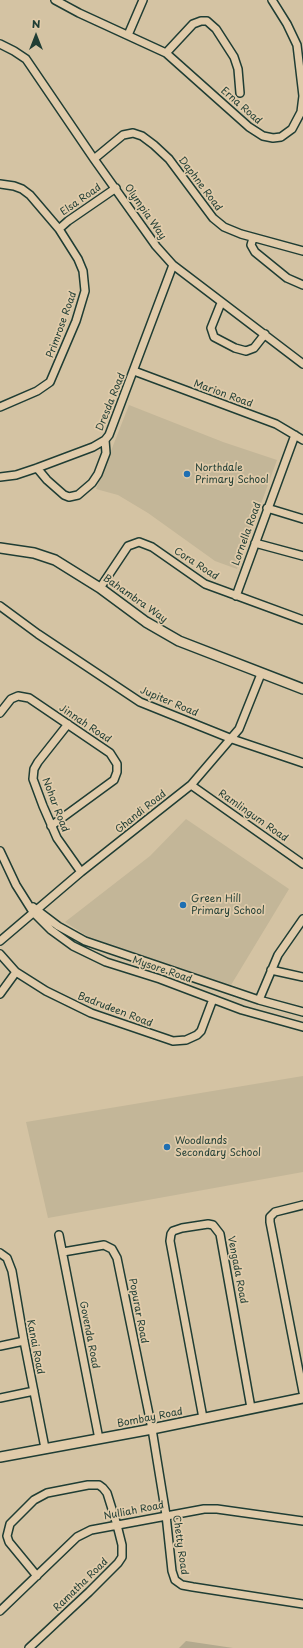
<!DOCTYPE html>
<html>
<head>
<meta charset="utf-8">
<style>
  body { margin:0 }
  #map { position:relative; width:303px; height:1648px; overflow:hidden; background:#d4c3a3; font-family:"Playpen Sans",sans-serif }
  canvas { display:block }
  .north { position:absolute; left:16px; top:16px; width:40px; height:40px; -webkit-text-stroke:3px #e0cbaa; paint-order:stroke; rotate:0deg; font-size:11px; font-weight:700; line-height:16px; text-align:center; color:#1f3d34 }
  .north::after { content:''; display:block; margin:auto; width:14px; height:18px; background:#1f3d34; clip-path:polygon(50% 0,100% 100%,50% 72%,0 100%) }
</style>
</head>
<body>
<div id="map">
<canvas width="303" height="1648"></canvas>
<div class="north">N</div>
</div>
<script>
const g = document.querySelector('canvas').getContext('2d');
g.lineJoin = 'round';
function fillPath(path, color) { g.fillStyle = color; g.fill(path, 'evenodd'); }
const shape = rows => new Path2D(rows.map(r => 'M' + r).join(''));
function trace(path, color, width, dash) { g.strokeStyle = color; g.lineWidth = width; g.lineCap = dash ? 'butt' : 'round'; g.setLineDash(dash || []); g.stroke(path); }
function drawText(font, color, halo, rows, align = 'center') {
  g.font = font + ' "Playpen Sans",sans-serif'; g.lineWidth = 3.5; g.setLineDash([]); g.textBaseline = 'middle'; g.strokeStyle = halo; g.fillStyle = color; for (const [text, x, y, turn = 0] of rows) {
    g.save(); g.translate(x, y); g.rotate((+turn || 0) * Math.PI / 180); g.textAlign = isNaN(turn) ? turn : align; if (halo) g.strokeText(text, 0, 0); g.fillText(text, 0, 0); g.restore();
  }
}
const built = shape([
  [129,405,223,442,277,460,237,569,215,561,148,513,118,495,96,489],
  [186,819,289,889,231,985,189,974,87,936,65,922,150,856],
  [303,1076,303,1172,48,1218,26,1122]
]);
const green = shape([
  [186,1641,233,1648,179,1648]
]);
const minor = shape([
  [55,0,79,13,166,53,249,127,263,136,273,138,281,137,292,129,301,112,303,96,297,45,287,24,272,0],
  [128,35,143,0],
  [0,44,14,51,26,59,94,159,156,246,173,265,303,364],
  [166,53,193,24,201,21,207,21,216,29,234,57,238,69,240,93],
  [94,159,123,135,133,133,142,136,154,145,169,159,213,218,224,227,241,234,303,251],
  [0,184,14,186,22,189,30,195,59,229,78,259,83,271,85,291,76,321,50,382,37,391,0,407],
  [59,229,68,221,116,188],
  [253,238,251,245,255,252,287,278,303,285],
  [221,303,211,328,214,337,235,348,246,351,254,348,265,334],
  [134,371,276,424,303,440],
  [37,468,47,480,64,495,69,497,78,495,92,483,98,474,106,453,105,440],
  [0,477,16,475,37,468,93,447,105,440,109,435,173,265],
  [267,508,303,519],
  [255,543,303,556],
  [100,588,128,546,139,542,152,547,205,584,303,620],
  [236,596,295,435],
  [0,606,38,634,140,702,232,739,303,763],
  [0,713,11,699,18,696,29,698,110,753,117,764,117,772,114,780,51,826],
  [68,724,38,762,34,769,33,779,43,806,57,838,81,872],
  [191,785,303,864],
  [0,851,16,885,33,912,51,930,73,946,106,962,160,979,242,1010,303,1027],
  [33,907,58,926,85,941,259,1000,303,1012],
  [0,941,81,872,191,785,239,729,261,674],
  [0,954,16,972,46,991,91,1013,173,1041,186,1040,197,1035,201,1031,213,999],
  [271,970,303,977],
  [0,994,16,972],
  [259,1000,278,955,303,919],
  [303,1205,275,1212,270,1217,270,1222,303,1392],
  [59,1235,99,1439],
  [63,1252,104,1245,112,1249,117,1258,152,1429,166,1515,172,1571,175,1580,182,1585,193,1587,303,1604],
  [0,1253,7,1258,12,1271,24,1341,45,1448],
  [0,1346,24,1341],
  [0,1398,34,1391],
  [203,1418,170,1241,171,1234,173,1231,182,1228,208,1224,213,1225,220,1234,251,1408],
  [0,1611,77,1537,91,1530,204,1509,217,1509,303,1521],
  [29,1648,89,1592,118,1563,122,1557,122,1545,117,1525,107,1493,103,1488,99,1485,88,1485,47,1493,34,1500,10,1524,7,1536,9,1542,37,1576]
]);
const tertiary = shape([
  [0,548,34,553,55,560,100,588,146,622,179,641,303,689],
  [0,1457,152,1429,303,1398]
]);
const markers = [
  [187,474,4,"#1f6fb2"],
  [183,905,4,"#1f6fb2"],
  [167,1147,4,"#1f6fb2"]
];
const streetNames = [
  ["Erna Road",241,106,41],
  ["Daphne Road",200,184,53],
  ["Elsa Road",81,200,-35],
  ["Olympia Way",145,212,55],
  ["Primrose Road",62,325,-70],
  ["Marion Road",223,394,20],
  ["Dresda Road",111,402,-68],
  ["Lornella Road",247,534,-70],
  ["Cora Road",196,564,33],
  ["Bahambra Way",135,599,35],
  ["Jupiter Road",169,702,23],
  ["Jinnah Road",85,724,34],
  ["Nohar Road",55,805,69],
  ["Ghandi Road",141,812,-39],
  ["Ramlingum Road",253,816,35],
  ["Mysore Road",162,970,19],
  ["Badrudeen Road",115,1010,21],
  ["Vengada Road",237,1270,79],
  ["Popurar Road",138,1311,79],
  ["Govenda Road",89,1335,79],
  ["Kanai Road",35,1347,79],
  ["Bombay Road",150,1418,-11],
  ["Nulliah Road",134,1511,-11],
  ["Chetty Road",180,1545,82],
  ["Ramatha Road",81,1585,-44]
];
const poiNames = [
  ["Northdale",195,468],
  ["Primary School",195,480],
  ["Green Hill",191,899],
  ["Primary School",191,911],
  ["Woodlands",175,1141],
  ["Secondary School",175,1153]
];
fillPath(built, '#c3b698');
fillPath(green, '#b3a98e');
trace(minor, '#1f3d34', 10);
trace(tertiary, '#1f3d34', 12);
trace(minor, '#e0cbaa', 7);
trace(tertiary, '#e0cbaa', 9);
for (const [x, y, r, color] of markers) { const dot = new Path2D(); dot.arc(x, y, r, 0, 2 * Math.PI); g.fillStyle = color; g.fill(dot); trace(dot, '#e0cbaa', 1.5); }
drawText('10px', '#1f3d34', '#e0cbaa', streetNames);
drawText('10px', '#1f3d34', '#e0cbaa', poiNames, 'left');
</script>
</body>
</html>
